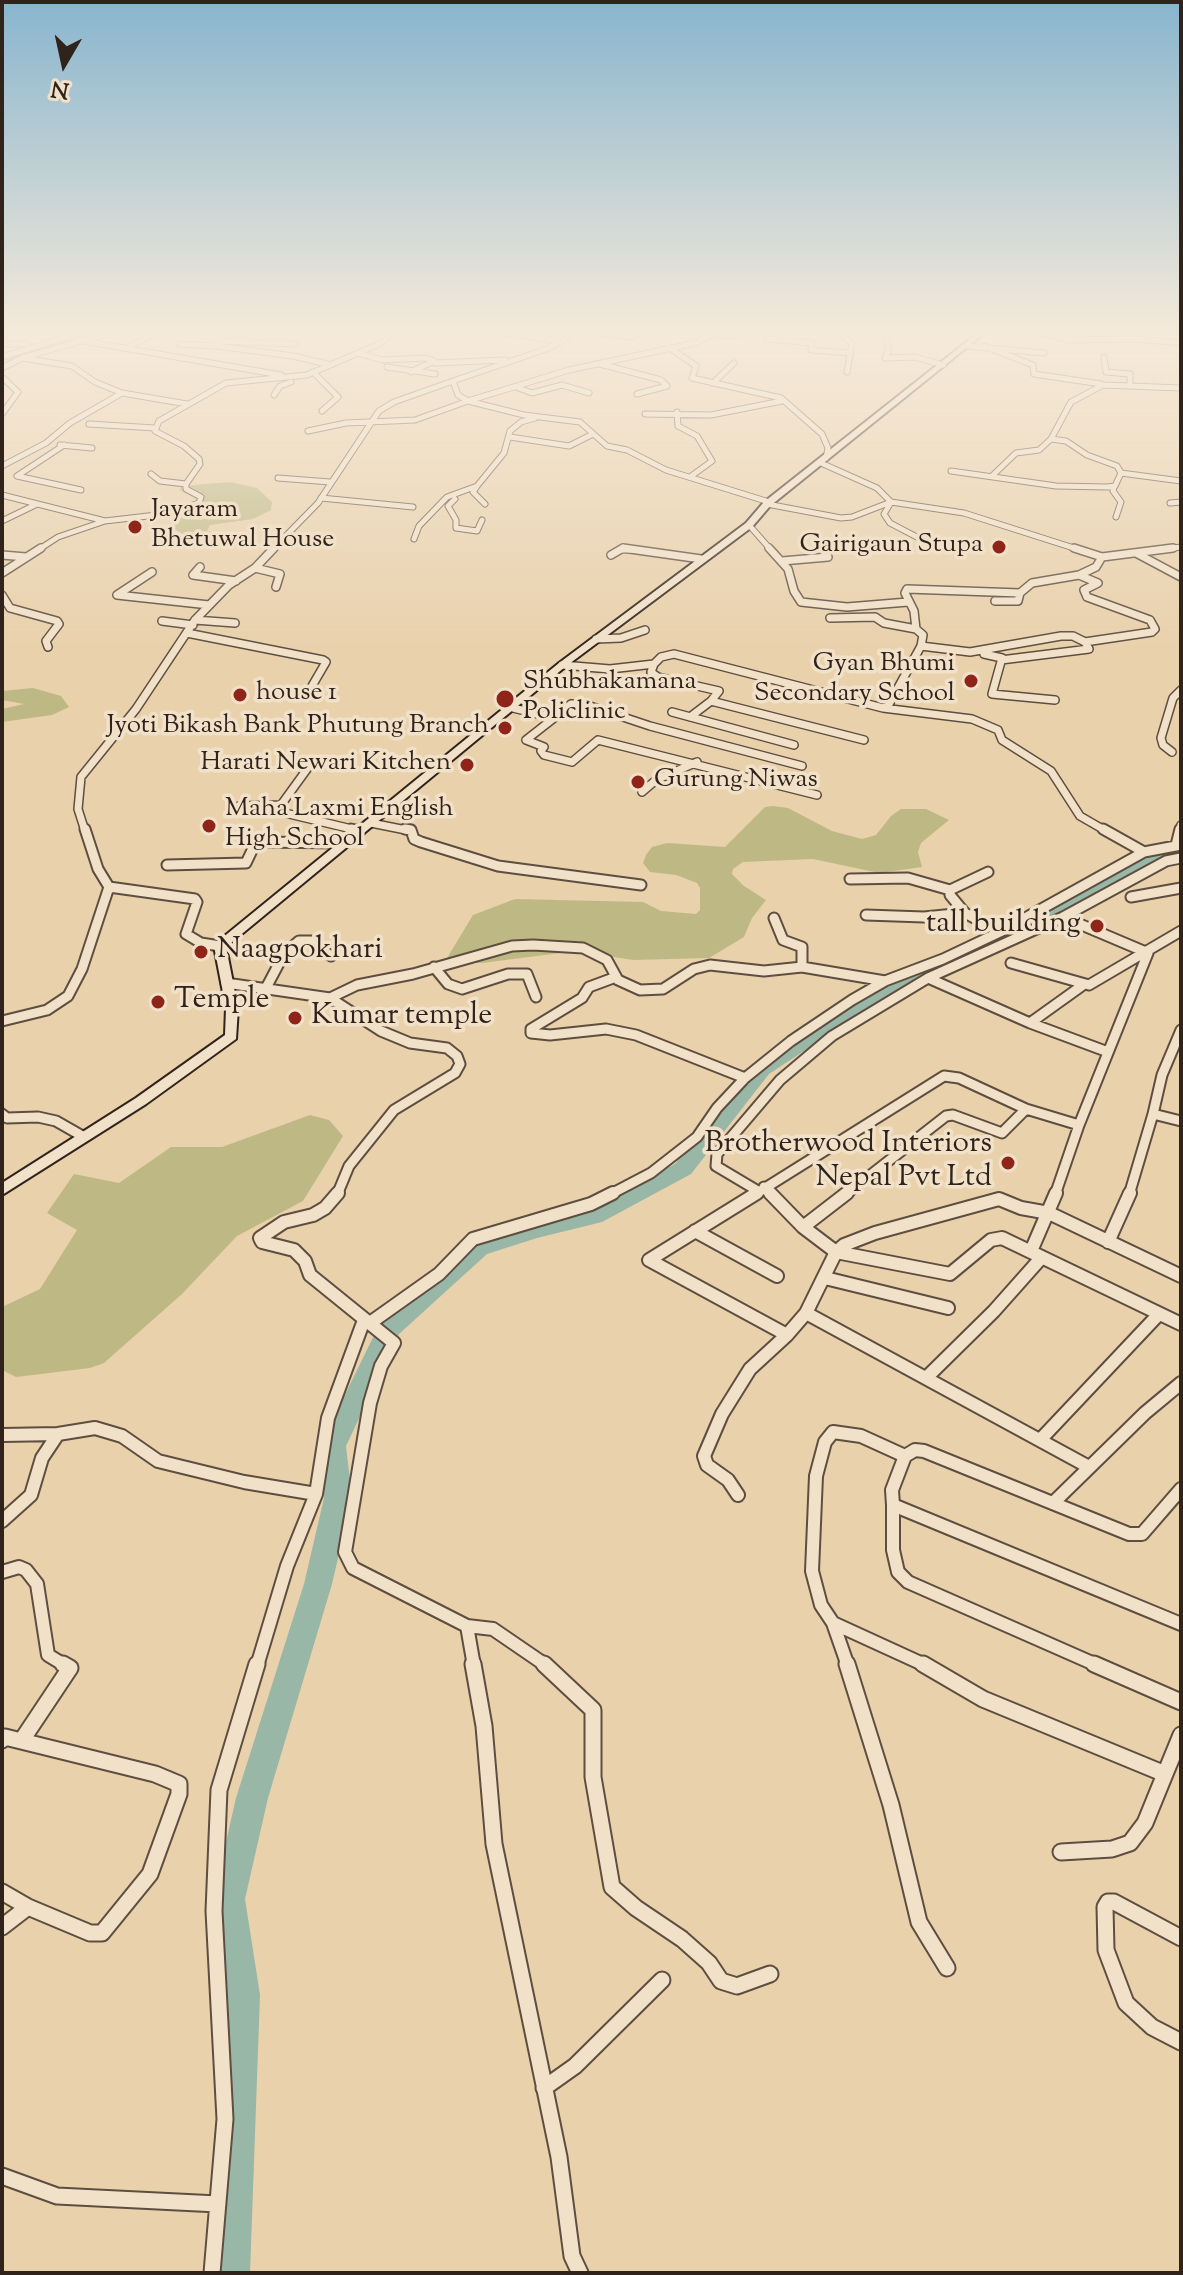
<!DOCTYPE html>
<html>
<head>
<meta charset="utf-8">
<style>
  body { margin:0 }
  #map { position:relative; width:1183px; height:2275px; overflow:hidden; background:#e9d1ac; font-family:"Sorts Mill Goudy",serif }
  canvas { display:block }
  .frame { position:absolute; inset:0; border:4px solid #30231c; pointer-events:none }
  .north { position:absolute; left:24px; top:24px; width:80px; height:80px; -webkit-text-stroke:6px #f1e1c9; paint-order:stroke; rotate:189deg; font-size:22px; font-weight:700; line-height:32px; text-align:center; color:#30231c }
  .north::after { content:''; display:block; margin:auto; width:28px; height:36px; background:#30231c; clip-path:polygon(50% 0,100% 100%,50% 72%,0 100%) }
</style>
</head>
<body>
<div id="map">
<canvas width="1183" height="2275"></canvas>
<div class="frame"></div>
<div class="north">N</div>
</div>
<script>
const g = document.querySelector('canvas').getContext('2d');
g.lineJoin = 'round';
function fillPath(path, color) { g.fillStyle = color; g.fill(path, 'evenodd'); }
const shape = rows => new Path2D(rows.map(r => 'M' + r).join(''));
function trace(path, color, width, dash) { g.strokeStyle = color; g.lineWidth = width; g.lineCap = dash ? 'butt' : 'round'; g.setLineDash(dash || []); g.stroke(path); }
function drawText(font, color, halo, rows, align = 'center') {
  g.font = font + ' "Sorts Mill Goudy",serif'; g.lineWidth = 7; g.setLineDash([]); g.textBaseline = 'middle'; g.strokeStyle = halo; g.fillStyle = color; for (const [text, x, y, turn = 0] of rows) {
    g.save(); g.translate(x, y); g.rotate((+turn || 0) * Math.PI / 180); g.textAlign = isNaN(turn) ? turn : align; if (halo) g.strokeText(text, 0, 0); g.fillText(text, 0, 0); g.restore();
  }
}
const green = shape([
  [230,482,257,488,272,502,271,510,253,519,210,525,207,531,228,535,214,540,193,540,174,529,175,519,190,514,198,503,196,499,179,490,182,486],
  [33,688,61,696,69,707,52,715,2,722,2,709,24,704,2,700,2,691],
  [773,806,788,808,832,831,862,839,876,835,891,816,901,809,926,809,949,820,921,843,918,852,922,867,879,873,813,859,743,862,733,869,732,874,744,886,766,900,752,918,744,937,709,958,633,960,576,951,482,963,453,962,447,958,473,915,515,899,643,902,661,911,696,914,700,910,700,888,697,883,676,875,650,872,643,863,646,855,652,847,667,843,725,847,765,807],
  [310,1115,329,1120,343,1136,303,1201,237,1236,182,1294,104,1363,90,1368,16,1377,2,1370,2,1307,40,1289,77,1230,47,1213,74,1174,119,1183,171,1147,222,1147]
]);
const river = shape([
  [88,332,105,332,2,364,2,358,88,332],
  [1181,849,1181,859,1167,859,1059,919,915,985,895,991,769,1074,691,1174,602,1222,537,1238,487,1254,399,1334,346,1446,352,1498,332,1584,268,1798,245,1899,260,1995,250,2273,212,2273,226,1995,213,1899,236,1798,304,1584,324,1498,320,1446,380,1323,471,1242,532,1223,587,1211,675,1164,755,1066,881,983,901,977,1045,911,1158,850,1181,849]
]);
const streetFar4 = shape([
  [113,332,22,358,72,366,95,382,122,393],
  [277,332,226,334,221,336,216,346,293,356,327,364],
  [498,332,559,341],
  [564,332,570,336,549,348,453,381,458,395,468,401,569,370,695,343,713,334,728,336,745,332],
  [588,332,632,337,642,332],
  [837,332,852,343,847,372],
  [1035,332,1069,340,1135,339,1181,343],
  [766,339,812,343,811,350,848,353],
  [886,340,889,349,885,358,915,357,943,365],
  [83,341,281,375],
  [219,341,296,344],
  [2,344,27,344],
  [179,344,216,346],
  [966,346,1044,353],
  [984,346,1033,365,1034,374,1101,384],
  [128,347,159,332],
  [670,348,696,366,692,378,781,398,822,434,828,448,826,458],
  [358,353,382,360,426,358,434,361,411,372],
  [2,357,83,332],
  [1104,357,1106,372,1130,374,1130,384],
  [435,363,505,360],
  [600,364,661,380,667,386,637,394],
  [387,367,435,374],
  [2,368,22,358],
  [313,372,338,397,322,411],
  [2,377,18,392,2,414],
  [713,383,734,363],
  [516,387,532,393,562,385,589,393],
  [1181,388,1103,385,1071,402,1051,439,1066,441,1087,455,1117,466,1121,473,1181,481],
  [274,395,280,386,291,382],
  [677,412,678,426,697,436,712,461,690,477],
  [645,414,711,415,782,401],
  [89,424,155,428],
  [308,431,346,423,415,420,468,401,524,415,580,422,607,446,627,450,666,470,769,502],
  [510,437,569,446,593,434],
  [60,445,92,448],
  [64,445,17,476,81,490],
  [821,463,877,488,891,502,964,513,1080,550],
  [2,466,46,443,70,423,122,393,187,404],
  [951,471,1056,486,1107,487,1115,486,1121,473],
  [151,474,160,481,186,484],
  [992,476,1016,453,1039,450,1051,439],
  [278,478,330,482],
  [477,486,473,492,485,504],
  [1114,487,1113,491,1121,502,1116,517],
  [2,495,105,521],
  [321,498,413,507],
  [455,499,448,506,456,520,456,528,477,531,482,520],
  [1170,503,1181,502],
  [767,504,841,518,852,517,891,502],
  [890,504,884,514,890,523,934,546],
  [2,521,35,505],
  [749,525,771,550],
  [414,539,419,526,447,497,477,486,504,453,510,431,521,422,535,418],
  [38,550,58,537,105,521,165,514,199,503,201,497,186,489,186,484,200,464,199,459,184,446,155,431,159,421,226,383,307,375,379,344,388,338,389,332],
  [272,550,318,503,379,411,394,402,453,381],
  [620,550,637,550],
  [1157,550,1181,547]
]);
const streetFar3 = shape([
  [623,548,701,559],
  [769,548,788,569,794,591,801,602,847,607,908,602],
  [1074,548,1102,557,1173,548],
  [1136,553,1181,577],
  [2,555,26,557],
  [611,555,623,548],
  [782,561,828,557],
  [200,567,193,575,236,581],
  [255,568,280,574,276,587],
  [152,572,117,595,209,605],
  [2,573,41,548],
  [2,595,10,608,57,621,59,624,46,641,48,647],
  [995,601,1018,601,1020,593],
  [830,618,875,617,884,623,916,629,923,635,921,646],
  [195,620,235,623],
  [162,621,193,625],
  [916,629,914,611,905,593,907,589,1020,593,1032,583,1079,575],
  [187,633,323,660,326,662,312,686],
  [596,639,621,638,645,630],
  [984,654,1002,658,992,694,1055,700],
  [1001,660,1089,649,1085,642],
  [654,664,651,672,658,677,719,691,711,701,864,740],
  [562,665,610,669,654,664,661,657,674,654,883,708,888,706,921,646,970,652,1061,636,1073,636,1085,642,1152,632,1155,629,1150,620,1087,597,1084,590,1098,583,1079,575,1096,567,1102,557],
  [513,708,554,718,526,740,544,747,541,751,544,755,572,762,598,740,817,795],
  [883,708,972,719,998,730,1002,740,1051,771,1080,816,1106,831],
  [672,712,794,745],
  [690,717,711,701],
  [554,718,571,704,584,704,650,726,802,766],
  [1172,752,1163,745,1161,738,1173,698,1181,690],
  [642,792,656,780,697,762],
  [281,805,310,765],
  [239,806,281,805,285,813,360,831],
  [371,823,411,831],
  [85,831,78,809,81,777,136,709,195,620,229,585,255,568,274,548],
  [1180,831,1181,825]
]);
const streetFar2 = shape([
  [85,829,98,869,109,887,195,899,197,902,186,934,201,943,220,946],
  [351,829,360,831],
  [405,829,411,830,414,839,421,842,498,866,641,885],
  [1103,829,1144,852],
  [1176,845,1180,829],
  [167,865,246,863,256,842,344,843],
  [988,872,950,890,950,895,965,913,1000,932],
  [850,879,908,878,950,890],
  [1131,897,1181,888],
  [866,915,924,917,965,913],
  [1063,917,1166,861,1181,858],
  [774,918,783,940,802,947,802,967],
  [1011,963,1089,985,1181,931],
  [434,967,448,984,462,989,508,974,527,974,536,997],
  [616,977,589,987,582,998,531,1029,531,1033,550,1035,606,1029,636,1035,745,1078],
  [928,978,1030,1023,1108,1052],
  [226,983,330,998,381,1031,410,1043,447,1048,457,1056,460,1064,455,1073,394,1110,349,1166,337,1195],
  [266,988,284,954,299,941,311,941,331,956],
  [330,998,357,985,413,974,512,946,533,945,583,948,607,960,618,980,640,990,663,989,694,969,710,965,764,971,802,967,885,981],
  [2,1021,47,1010,68,996,82,969,109,887],
  [1030,1023,1083,985],
  [2,1114,7,1118,38,1117,56,1121,84,1137],
  [1153,1114,1162,1075,1181,1030],
  [764,1187,771,1195],
  [758,1191,716,1166,717,1154,780,1080,832,1036,928,978,1063,917,1148,953],
  [609,1195,651,1173,697,1137,717,1108,745,1078,791,1041,852,1000,885,981,943,959,1000,932,1144,852,1181,845],
  [754,1195,944,1076,959,1078,1026,1109,1079,1125],
  [845,1195,946,1116,953,1115,1002,1133,1026,1109],
  [1055,1195,1079,1125,1148,953],
  [1129,1195,1153,1114,1181,1121]
]);
const streetFar1 = shape([
  [338,1193,325,1208,313,1215,284,1222,260,1238,262,1242,294,1250,305,1261,310,1275,394,1343,381,1366,370,1403,345,1552,353,1568,467,1626,474,1666],
  [757,1193,649,1260,787,1335,806,1313,836,1252,844,1245,875,1233,999,1199,1021,1208,1049,1213,1181,1276],
  [770,1193,803,1227],
  [847,1193,803,1227,836,1252,950,1274,991,1240,1002,1238,1181,1324],
  [695,1231,777,1276],
  [1108,1242,1130,1193],
  [1031,1251,1056,1193],
  [825,1278,948,1308],
  [806,1313,1089,1467],
  [370,1323,439,1274,473,1239,591,1204,613,1193],
  [926,1378,994,1311,1042,1257],
  [2,1435,58,1434,95,1428,122,1436,158,1461,244,1482,316,1494],
  [1040,1440,1159,1314],
  [905,1456,861,1436,833,1432,825,1442,816,1476,812,1571,821,1605,833,1623,927,1666],
  [1181,1489,1142,1534,1129,1534,924,1451,915,1450,905,1456,892,1490,893,1505,1181,1624],
  [738,1495,728,1480,707,1465,704,1456,722,1414,750,1369,787,1335],
  [1053,1503,1145,1413,1181,1383],
  [893,1505,893,1550,898,1572,908,1582,1099,1666],
  [2,1521,31,1495,42,1458,58,1434],
  [2,1572,19,1567,26,1570,37,1584,48,1655,66,1666],
  [833,1623,848,1666],
  [467,1626,493,1629,547,1666],
  [257,1666,287,1566,316,1494,328,1418,364,1320]
]);
const street = shape([
  [473,1664,484,1726,494,1844,559,2157,572,2256,580,2273],
  [544,1664,593,1710,593,1777,612,1887,636,1908,682,1939,709,1963,721,1981,737,1986,770,1974],
  [847,1664,891,1805,919,1922,947,1968],
  [923,1664,983,1699,1165,1774,1181,1735],
  [1094,1664,1181,1702],
  [2,1740,5,1737,155,1774,179,1784,179,1794,150,1874,102,1933,90,1933,28,1907,2,1892],
  [22,1740,70,1668,63,1664],
  [1061,1852,1112,1849,1130,1843,1145,1823,1165,1774],
  [2,1927,28,1907],
  [1181,1938,1114,1902,1108,1902,1105,1907,1106,1950,1126,2003,1152,2027,1181,2042],
  [544,2088,575,2066,662,1980],
  [2,2176,57,2196,218,2204],
  [212,2273,225,2119,214,1911,219,1790,257,1664]
]);
const secondary = shape([
  [979,332,986,332,770,506,752,527,565,667,226,947,238,1008,236,1039,146,1104,2,1195,2,1183,136,1098,225,1035,226,1008,214,946,216,943,559,663,746,523,764,502,979,332]
]);
const markers = [
  [135,527,8,"#8f2418"],
  [999,547,8,"#8f2418"],
  [971,681,8,"#8f2418"],
  [240,695,8,"#8f2418"],
  [505,699,10,"#8f2418"],
  [505,728,8,"#8f2418"],
  [467,765,8,"#8f2418"],
  [638,782,8,"#8f2418"],
  [209,826,8,"#8f2418"],
  [1097,926,8,"#8f2418"],
  [201,952,8,"#8f2418"],
  [158,1002,8,"#8f2418"],
  [295,1018,8,"#8f2418"],
  [1008,1163,8,"#8f2418"]
];
const farPoinames = [
  ["Jayaram",151,512],
  ["Bhetuwal House",151,542],
  ["Gairigaun Stupa",983,547,"right"],
  ["Gyan Bhumi",955,666,"right"],
  ["Secondary School",955,696,"right"],
  ["Shubhakamana",523,684],
  ["Policlinic",523,714],
  ["house 1",256,695],
  ["Jyoti Bikash Bank Phutung Branch",489,728,"right"],
  ["Harati Newari Kitchen",451,765,"right"],
  ["Gurung Niwas",654,782],
  ["Maha Laxmi English",225,811],
  ["High School",225,841]
];
const poiNames = [
  ["tall building",1081,926,"right"],
  ["Naagpokhari",217,952],
  ["Temple",174,1002],
  ["Kumar temple",311,1018],
  ["Brotherwood Interiors",992,1146,"right"],
  ["Nepal Pvt Ltd",992,1180,"right"]
];
fillPath(green, '#beb984');
fillPath(river, '#98b7a6');
trace(streetFar4, '#5e4e40', 7);
trace(streetFar3, '#5e4e40', 10);
trace(streetFar2, '#5e4e40', 13);
trace(streetFar1, '#5e4e40', 16);
trace(street, '#5e4e40', 19);
trace(secondary, '#30231c', 4);
trace(streetFar4, '#f1e1c9', 5);
trace(streetFar3, '#f1e1c9', 7);
trace(streetFar2, '#f1e1c9', 9);
trace(streetFar1, '#f1e1c9', 12);
trace(street, '#f1e1c9', 15);
fillPath(secondary, '#f1e1c9');
const sky = g.createLinearGradient(0, 0, 0, 651);
sky.addColorStop(0, '#88b5ce');
sky.addColorStop(0.51, '#f5eada');
sky.addColorStop(1, '#f5eada00');
g.fillStyle = sky;
g.fillRect(0, 0, 1183, 651);
for (const [x, y, r, color] of markers) { const dot = new Path2D(); dot.arc(x, y, r, 0, 2 * Math.PI); g.fillStyle = color; g.fill(dot); trace(dot, '#f1e1c9', 3); }
drawText('26px', '#30231c', '#f1e1c9', farPoinames, 'left');
drawText('30px', '#30231c', '#f1e1c9', poiNames, 'left');
</script>
</body>
</html>
